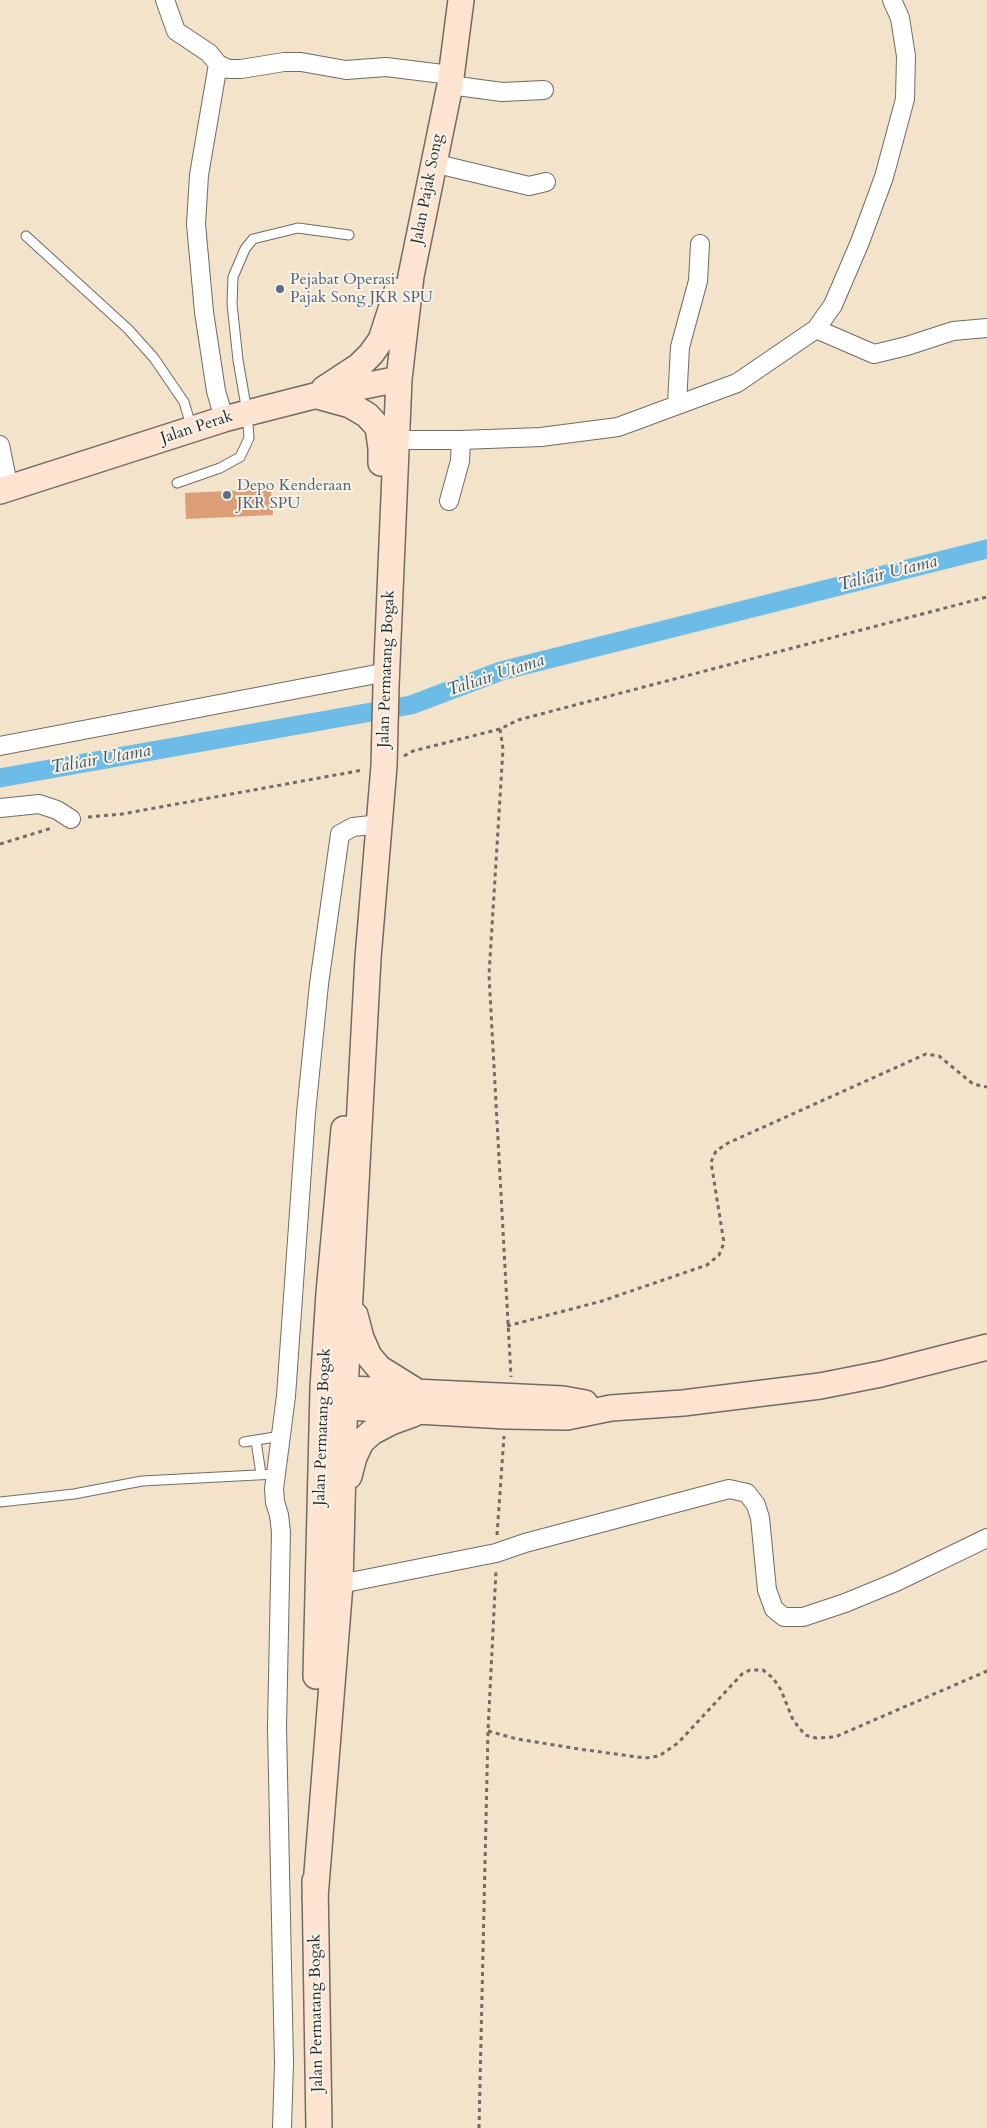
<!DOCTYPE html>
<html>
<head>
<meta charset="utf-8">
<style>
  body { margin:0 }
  canvas { display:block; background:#f2e3ca }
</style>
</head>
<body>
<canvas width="987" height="2128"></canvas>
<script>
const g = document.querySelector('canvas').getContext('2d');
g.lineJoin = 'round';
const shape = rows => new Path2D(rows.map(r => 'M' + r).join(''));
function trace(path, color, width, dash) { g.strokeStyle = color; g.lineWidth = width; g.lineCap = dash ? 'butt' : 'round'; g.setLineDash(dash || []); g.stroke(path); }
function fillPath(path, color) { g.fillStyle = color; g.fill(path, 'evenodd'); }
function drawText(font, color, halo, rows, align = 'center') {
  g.font = font + ' Cardo,serif'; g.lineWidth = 4; g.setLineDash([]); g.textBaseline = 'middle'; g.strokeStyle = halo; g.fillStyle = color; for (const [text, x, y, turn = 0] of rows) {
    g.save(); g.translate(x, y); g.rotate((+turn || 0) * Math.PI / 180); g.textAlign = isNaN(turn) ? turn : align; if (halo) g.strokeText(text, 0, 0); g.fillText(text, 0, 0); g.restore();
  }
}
const canal = shape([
  [0,778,411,705,501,671,987,549]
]);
const building = shape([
  [271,489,273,515,186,519,185,493]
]);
const path = shape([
  [500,729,503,749,489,975,511,1377],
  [404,756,413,751,500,729,518,720,987,597],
  [88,817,122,814,363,770],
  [0,844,52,828],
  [507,1326,602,1301,707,1265,719,1255,724,1243,711,1162,716,1151,728,1143,926,1054,939,1056,973,1084,987,1087],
  [497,1535,504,1436],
  [488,1731,517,1739,579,1749,645,1758,659,1756,678,1743,742,1674,750,1670,763,1670,773,1678,781,1690,793,1720,805,1735,816,1738,835,1737,987,1671],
  [479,2128,488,1731,496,1571]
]);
const lane = shape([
  [26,236,128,329,154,358,184,402,192,429],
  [177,483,220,468,240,457,249,438,247,412,238,360,232,304,233,277,245,249,253,239,298,228,349,235],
  [256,1441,261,1474],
  [244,1442,281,1436],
  [0,1502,74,1494,142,1481,276,1474]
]);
const street = shape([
  [165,0,176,31,209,53,218,64,199,175,196,224,204,312,216,391,224,419],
  [218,64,228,69,241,69,284,62,301,62,346,70,386,67,451,75],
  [450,85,502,92,544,90],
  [433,163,529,186,546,182],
  [816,329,874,354,907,346,953,331,987,328],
  [677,404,680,347,698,281,700,244],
  [395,440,461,440,541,437,618,427,737,383,816,329,833,305,860,242,884,177,905,99,906,56,900,18,892,0],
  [0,445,9,489],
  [449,501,460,461,461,440],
  [0,746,387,672],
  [0,808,39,804,57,810,71,819],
  [340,1584,496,1553,525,1543,729,1489,747,1493,756,1505,760,1518,767,1590,774,1609,784,1617,803,1617,845,1603,896,1582,987,1538],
  [282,2128,284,2063,277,1727,281,1532,279,1515,275,1502,274,1489,286,1396,306,1113,319,984,340,834,353,827,380,824]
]);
const secondary = shape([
  [324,389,359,366,371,354,381,340,397,291],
  [321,397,350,405,367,415,378,427,381,448,381,463],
  [0,491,224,419,314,396,399,379],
  [355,1315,361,1338,369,1356,379,1368,416,1391],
  [328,1388,563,1399,585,1403],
  [328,1406,506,1416,567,1417,611,1408,683,1403,820,1386,881,1374,987,1347],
  [349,1476,354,1457,361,1442,372,1432,391,1422,413,1414],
  [316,1676,323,1388,329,1293,344,1129],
  [315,1881,319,2128],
  [315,1898,340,1584,345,1389,368,958,384,766,386,686,399,379,411,276,450,85,461,0]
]);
const markers = [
  [280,289,5,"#5c6f8a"],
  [227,495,5,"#5c6f8a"]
];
const streetNames = [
  ["Jalan Pajak Song",428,189,-79],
  ["Jalan Perak",197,428,-18],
  ["Jalan Permatang Bogak",387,669,-88],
  ["Jalan Permatang Bogak",323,1427,-88],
  ["Jalan Permatang Bogak",317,2013,-91]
];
const serviceNames = [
  ["Pejabat Operasi",290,280],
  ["Pajak Song JKR SPU",290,298],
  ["Depo Kenderaan",237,486],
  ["JKR SPU",237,504]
];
const waterNames = [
  ["Taliair Utama",888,574,-14],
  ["Taliair Utama",496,676,-18],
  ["Taliair Utama",101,760,-10]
];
trace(canal, '#6cbce7', 19);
fillPath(building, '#db9e77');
trace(lane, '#716b63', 11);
trace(street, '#716b63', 20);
trace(secondary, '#716b63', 28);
trace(path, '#716b63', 3, [4, 4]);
trace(lane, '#fff', 9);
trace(street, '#fff', 18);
trace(secondary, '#fde4d1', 25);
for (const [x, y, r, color] of markers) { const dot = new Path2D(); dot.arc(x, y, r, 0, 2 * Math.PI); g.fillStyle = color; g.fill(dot); trace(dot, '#f7f3e8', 2); }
drawText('16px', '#2b2b2b', '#f7f3e8', streetNames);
drawText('16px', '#4e5e75', '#f7f3e8', serviceNames, 'left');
drawText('italic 18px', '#3e5663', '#f7f3e8', waterNames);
</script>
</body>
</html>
